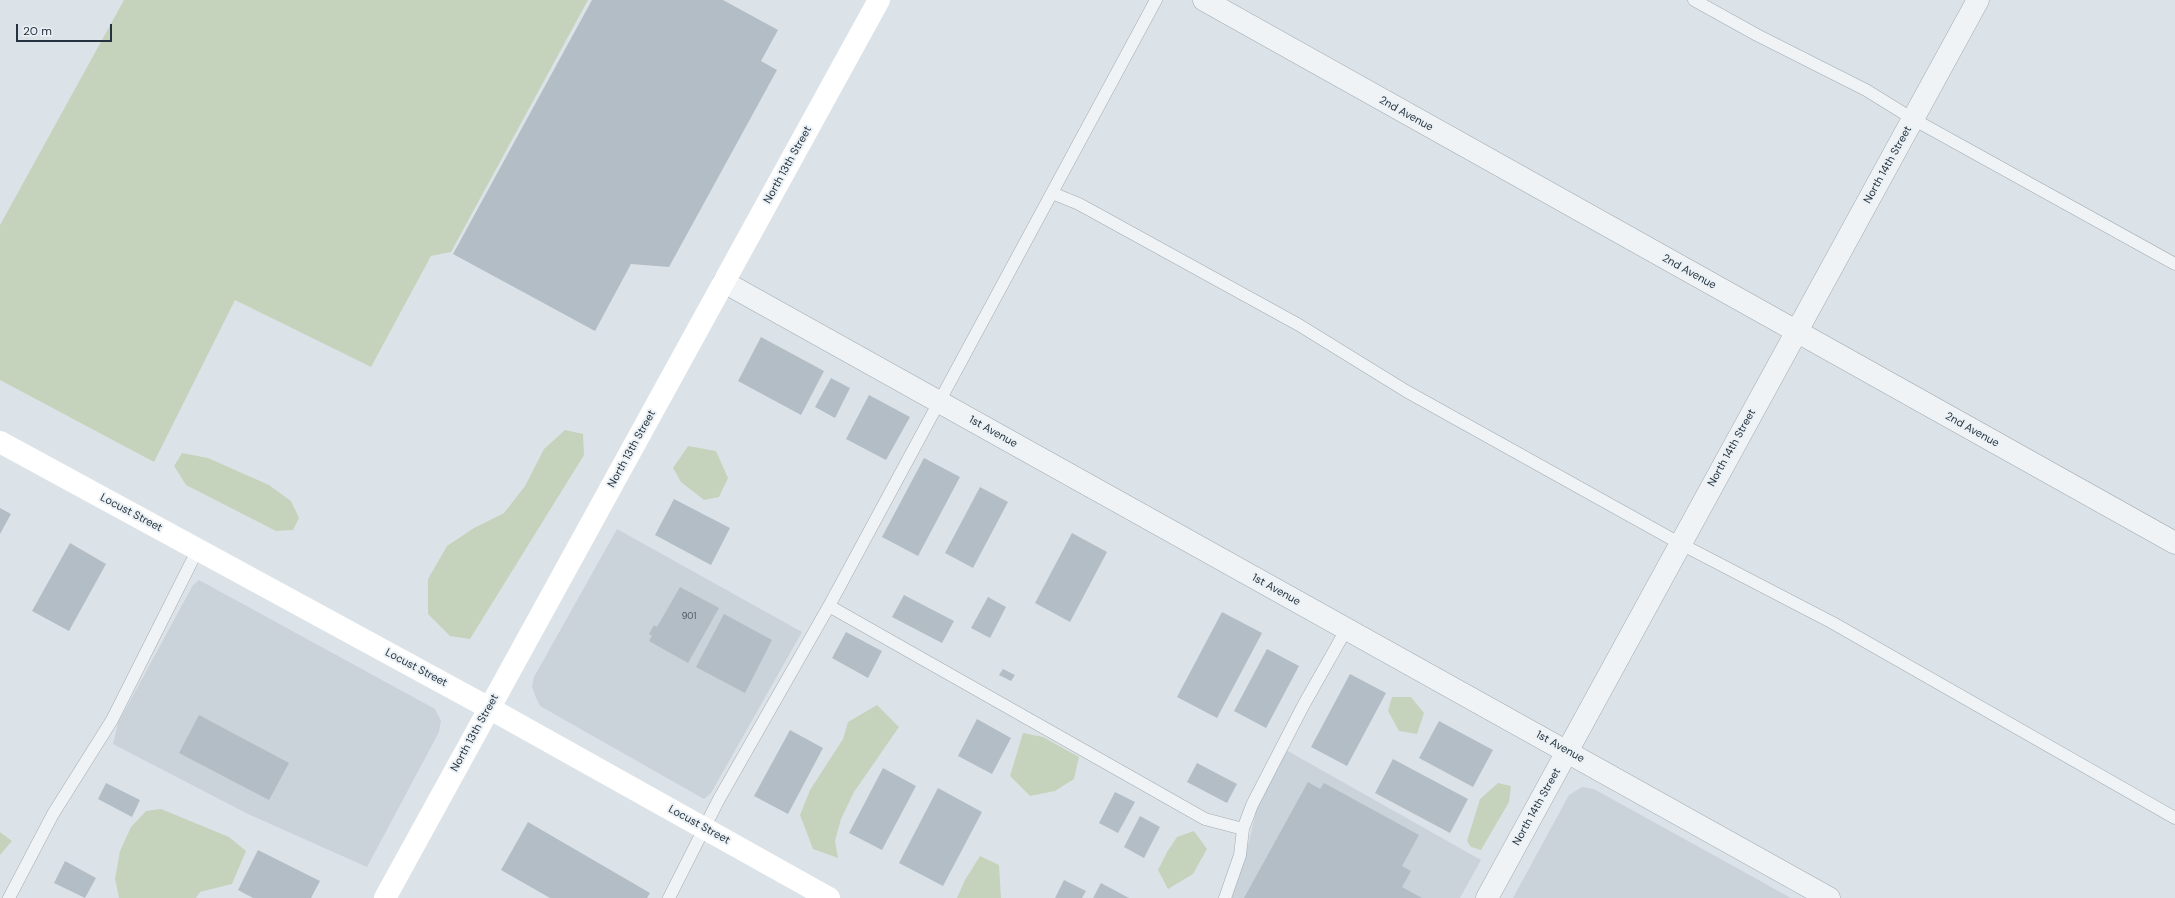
<!DOCTYPE html>
<html>
<head>
<meta charset="utf-8">
<style>
  body { margin:0 }
  #map { position:relative; width:2175px; height:898px; overflow:hidden; background:#dce3e8; font-family:"DM Sans",sans-serif }
  canvas { display:block }
  .scale { position:absolute; left:16px; top:24px; width:96px; height:18px; box-sizing:border-box; border:2px solid #24333f; border-top:0; padding-left:5px; font-size:12px; line-height:14px; white-space:nowrap; color:#24333f; -webkit-text-stroke:3px #ebf1f5; paint-order:stroke }
</style>
</head>
<body>
<div id="map">
<canvas width="2175" height="898"></canvas>
<div class="scale">20 m</div>
</div>
<script>
const g = document.querySelector('canvas').getContext('2d');
g.lineJoin = 'round';
function fillPath(path, color) { g.fillStyle = color; g.fill(path, 'evenodd'); }
const shape = rows => new Path2D(rows.map(r => 'M' + r).join(''));
function trace(path, color, width, dash) { g.strokeStyle = color; g.lineWidth = width; g.lineCap = dash ? 'butt' : 'round'; g.setLineDash(dash || []); g.stroke(path); }
function drawText(font, color, halo, rows, align = 'center') {
  g.font = font + ' "DM Sans",sans-serif'; g.lineWidth = 4; g.setLineDash([]); g.textBaseline = 'middle'; g.strokeStyle = halo; g.fillStyle = color; for (const [text, x, y, turn = 0] of rows) {
    g.save(); g.translate(x, y); g.rotate((+turn || 0) * Math.PI / 180); g.textAlign = isNaN(turn) ? turn : align; if (halo) g.strokeText(text, 0, 0); g.fillText(text, 0, 0); g.restore();
  }
}
const built = shape([
  [617,529,802,632,711,793,704,799,540,706,536,698,532,687,534,677],
  [199,580,435,709,441,721,439,732,367,867,248,814,113,744,118,723,193,585],
  [1286,750,1481,860,1460,898,1230,898,1246,853,1257,808],
  [1582,787,1594,789,1791,898,1513,898,1569,795]
]);
const green = shape([
  [124,0,588,0,451,252,431,256,371,367,235,300,154,462,0,380,0,225],
  [565,430,583,434,584,455,470,639,450,636,428,614,428,579,447,546,474,528,504,513,525,486,544,449],
  [688,446,716,451,728,478,719,497,704,500,681,482,673,468],
  [182,453,208,458,269,485,291,501,299,518,293,530,276,531,186,485,174,466],
  [1392,697,1411,697,1424,713,1417,734,1399,731,1388,711],
  [877,705,899,727,854,792,841,819,835,841,838,858,813,849,800,815,810,790,843,739,848,722],
  [1023,733,1043,737,1079,757,1074,779,1055,791,1030,796,1010,776],
  [1498,783,1511,786,1509,802,1481,850,1471,847,1467,841,1480,799],
  [161,809,229,837,246,851,232,884,200,892,196,898,119,898,115,879,120,851,131,827,146,811],
  [1194,831,1207,849,1193,874,1168,889,1158,870,1167,852,1177,837],
  [0,832,12,841,0,855],
  [980,856,999,865,1001,898,957,898,965,880]
]);
const building = shape([
  [592,0,723,0,778,30,761,61,777,70,669,267,631,264,595,331,453,254],
  [761,337,824,371,801,415,738,381],
  [831,378,850,388,835,418,815,407],
  [869,395,910,417,886,460,846,439],
  [924,458,960,477,918,556,882,537],
  [980,487,1008,502,973,568,945,553],
  [674,499,730,528,711,565,655,535],
  [0,508,11,514,0,534],
  [1072,533,1107,552,1070,622,1035,603],
  [70,543,106,564,69,631,32,611],
  [680,587,719,608,688,663,649,641,652,636,649,634,654,625,657,627],
  [904,595,954,621,942,643,892,617],
  [988,597,1006,607,990,638,971,628],
  [1222,612,1262,633,1217,718,1177,697],
  [724,614,772,640,745,693,696,667],
  [846,632,882,651,868,678,832,658],
  [1267,649,1299,666,1266,728,1234,711],
  [1003,669,1015,675,1011,681,999,675],
  [1350,674,1386,693,1347,766,1311,747],
  [199,715,289,763,269,800,179,753],
  [977,719,1011,738,992,774,958,756],
  [1439,721,1493,750,1473,787,1419,758],
  [790,730,823,748,788,814,754,796],
  [1393,759,1468,799,1450,833,1375,793],
  [1197,763,1237,784,1227,803,1187,782],
  [883,768,916,786,882,850,849,833],
  [1308,782,1320,789,1324,783,1419,835,1402,866,1411,871,1402,887,1422,898,1244,898],
  [106,783,140,800,132,817,98,799],
  [938,788,982,812,943,886,899,863],
  [1115,792,1135,802,1118,833,1099,823],
  [1140,816,1160,827,1144,858,1124,847],
  [528,822,650,893,647,898,550,898,501,870],
  [258,850,320,881,311,898,253,898,238,890],
  [65,861,96,878,85,898,54,883],
  [1064,880,1086,891,1082,898,1055,898],
  [1101,883,1129,898,1093,898]
]);
const lane = shape([
  [1694,0,1757,35,1866,90,1913,119,2175,264],
  [1052,193,1079,204,1299,325,1406,391,1679,543,1833,623,2175,818],
  [829,606,1205,819,1243,829,1252,805,1303,706,1346,630],
  [9,898,53,814,112,720,198,549],
  [669,898,719,799,829,606,1156,0],
  [1225,898,1240,855,1243,829]
]);
const street = shape([
  [1204,0,2175,543],
  [724,282,1829,898],
  [1487,898,1978,0]
]);
const secondary = shape([
  [0,442,489,708,829,898],
  [385,898,879,0]
]);
const numberNames = [
  ["901",689,617]
];
const streetNames = [
  ["2nd Avenue",1406,114,29],
  ["North 13th Street",788,165,-61],
  ["North 14th Street",1888,165,-61],
  ["2nd Avenue",1689,272,29],
  ["2nd Avenue",1972,430,29],
  ["1st Avenue",993,432,29],
  ["North 14th Street",1732,448,-61],
  ["North 13th Street",632,449,-61],
  ["Locust Street",131,513,28],
  ["1st Avenue",1276,590,29],
  ["Locust Street",416,668,28],
  ["North 13th Street",475,733,-61],
  ["1st Avenue",1560,747,29],
  ["North 14th Street",1537,807,-61],
  ["Locust Street",699,825,29]
];
fillPath(built, '#cad2da');
fillPath(green, '#c6d3bc');
fillPath(building, '#b3bdc5');
trace(lane, '#a1abb2', 13);
trace(street, '#a1abb2', 23);
trace(lane, '#eff3f6', 12);
trace(street, '#eff3f6', 22);
trace(secondary, '#fff', 22);
drawText('9px', '#485660', null, numberNames);
drawText('11px', '#24333f', '#ebf1f5', streetNames);
</script>
</body>
</html>
